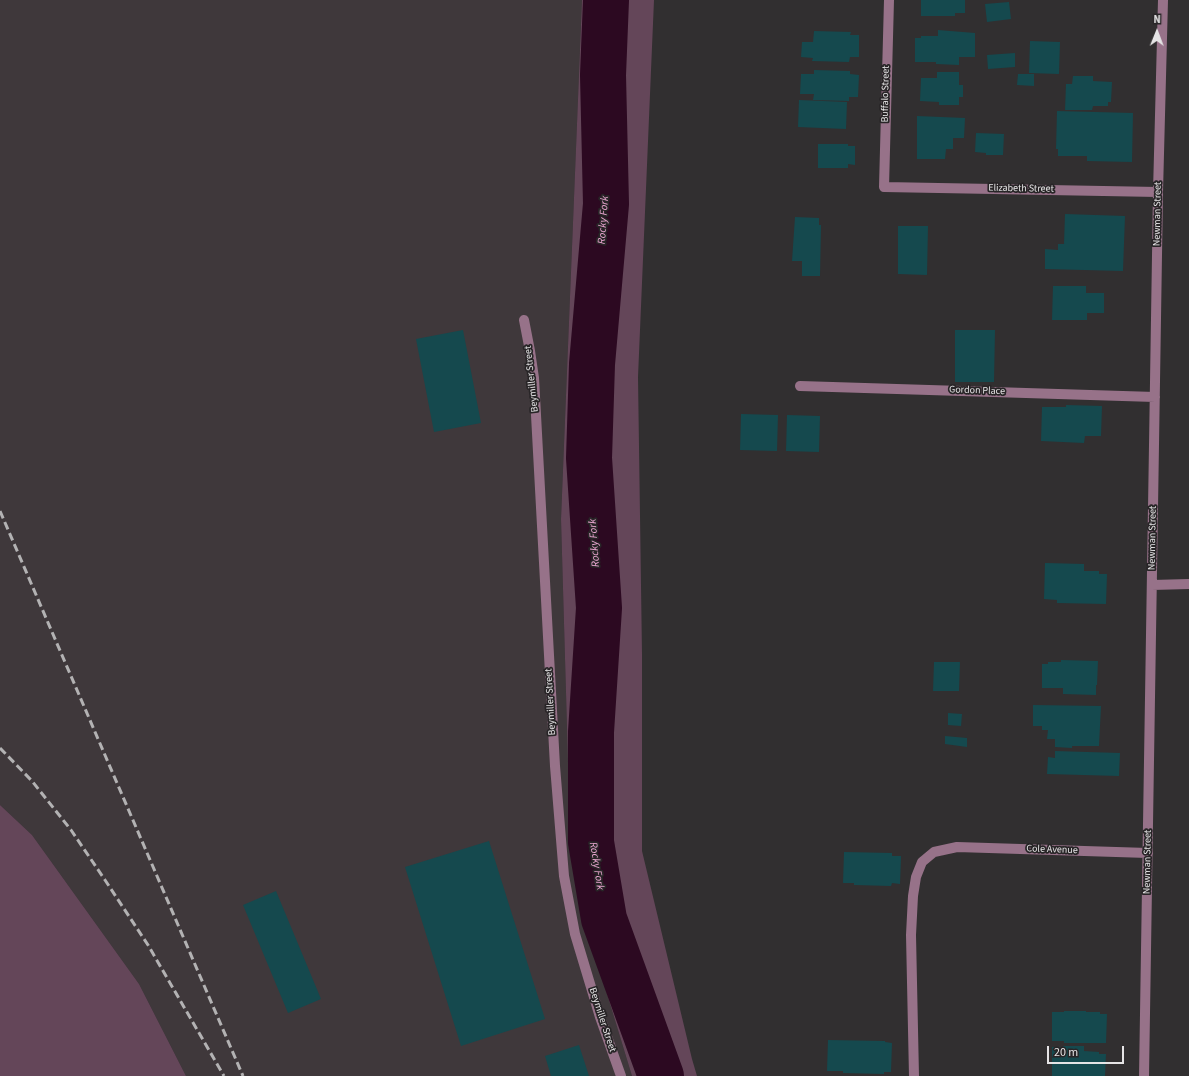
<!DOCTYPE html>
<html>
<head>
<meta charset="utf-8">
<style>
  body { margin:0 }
  #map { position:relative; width:1189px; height:1076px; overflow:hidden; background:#312f30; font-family:"Source Sans 3",sans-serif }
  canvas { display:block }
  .north { position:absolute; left:1137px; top:12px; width:40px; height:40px; -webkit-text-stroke:3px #282527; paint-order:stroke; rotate:1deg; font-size:11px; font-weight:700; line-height:16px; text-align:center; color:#e5e4e5 }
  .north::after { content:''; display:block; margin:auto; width:14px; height:18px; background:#e5e4e5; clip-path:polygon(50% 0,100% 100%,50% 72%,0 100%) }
  .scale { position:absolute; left:1047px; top:1046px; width:77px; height:18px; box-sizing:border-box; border:2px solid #e5e4e5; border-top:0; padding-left:5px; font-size:12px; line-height:14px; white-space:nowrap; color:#e5e4e5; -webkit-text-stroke:3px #282527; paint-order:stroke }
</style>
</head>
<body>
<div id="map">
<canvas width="1189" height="1076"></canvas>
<div class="north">N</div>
<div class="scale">20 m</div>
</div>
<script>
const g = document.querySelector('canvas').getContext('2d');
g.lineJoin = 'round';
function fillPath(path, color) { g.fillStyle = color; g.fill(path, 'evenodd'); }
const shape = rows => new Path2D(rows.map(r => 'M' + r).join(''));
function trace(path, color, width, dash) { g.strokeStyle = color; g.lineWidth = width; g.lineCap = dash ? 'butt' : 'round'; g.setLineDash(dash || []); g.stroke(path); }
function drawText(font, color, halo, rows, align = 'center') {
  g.font = font + ' "Source Sans 3",sans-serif'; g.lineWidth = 3.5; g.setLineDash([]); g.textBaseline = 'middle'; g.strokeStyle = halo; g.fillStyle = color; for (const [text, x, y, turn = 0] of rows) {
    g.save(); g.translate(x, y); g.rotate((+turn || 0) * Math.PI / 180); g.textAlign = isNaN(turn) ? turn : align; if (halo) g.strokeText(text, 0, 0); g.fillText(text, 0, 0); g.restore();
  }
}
const built = shape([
  [0,0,582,0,561,519,569,797,590,938,632,1076,186,1076,139,984,32,835,0,805]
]);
const green = shape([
  [582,0,654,0,638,377,642,654,642,851,692,1059,697,1076,632,1076,590,938,569,797,561,519],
  [0,805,32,835,139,984,186,1076,0,1076]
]);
const river = shape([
  [606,0,603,75,606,204,592,364,589,458,599,608,591,732,591,842,604,919,661,1076]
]);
const building = shape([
  [921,0,965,0,965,13,955,13,955,16,921,16],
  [1009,2,1011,19,987,22,985,4],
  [938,30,975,33,975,57,959,57,959,65,936,64,936,62,915,62,915,38,921,38,921,36,938,36],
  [814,31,851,32,850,35,859,35,859,57,850,57,849,62,812,61,813,58,801,57,802,42,813,42],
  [1030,41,1060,42,1059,74,1029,73],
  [1015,53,1015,67,988,69,987,55],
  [814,70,850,71,850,74,859,75,858,97,849,97,849,101,813,100,814,94,800,94,801,74,814,74],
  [937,72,959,72,959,85,963,85,963,97,959,97,959,105,939,105,939,102,920,101,921,78,937,78],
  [1018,74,1034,74,1034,86,1017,85],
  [1073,76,1093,76,1093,81,1112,82,1111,102,1108,102,1108,106,1093,106,1092,110,1065,110,1066,84,1072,84],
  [799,100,847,102,846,129,798,127],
  [1057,111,1133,113,1132,162,1087,161,1087,156,1058,156,1058,149,1056,149],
  [917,116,965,118,964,138,953,138,953,149,946,149,945,159,917,159],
  [976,133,1004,134,1003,155,986,155,986,153,975,152],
  [818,144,848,144,848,146,855,146,855,165,848,164,848,168,818,168],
  [1065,214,1125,216,1123,271,1045,269,1045,249,1058,250,1058,244,1064,244],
  [795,217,819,218,819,225,821,225,820,276,802,276,802,261,792,261],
  [898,226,928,226,927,275,898,274],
  [1053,286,1086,286,1086,293,1104,293,1104,313,1087,313,1087,320,1052,320],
  [463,330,481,423,434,432,416,339],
  [955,330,995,330,994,382,955,382],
  [1066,405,1102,406,1101,436,1085,436,1084,443,1041,441,1042,407,1066,407],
  [741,414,778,415,777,451,740,450],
  [787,415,820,416,819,452,786,451],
  [1045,563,1084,564,1084,571,1099,571,1099,574,1107,574,1106,604,1057,603,1057,600,1044,599],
  [1061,660,1098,661,1097,685,1096,685,1096,695,1063,694,1063,688,1042,688,1042,664,1048,664,1048,662,1061,662],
  [934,662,960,662,959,691,933,691],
  [1033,705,1101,706,1099,746,1072,746,1072,748,1055,747,1055,739,1047,739,1048,730,1042,730,1042,726,1033,726],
  [948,713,962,714,961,726,948,725],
  [945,736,967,738,967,747,945,744],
  [1055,751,1120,753,1119,776,1047,774,1048,757,1055,758],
  [489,841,545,1019,461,1046,405,867],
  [844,852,892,853,892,856,901,856,900,884,892,883,891,886,854,885,854,883,843,883],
  [276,891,321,999,288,1013,243,905],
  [1064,1011,1086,1011,1086,1012,1100,1012,1100,1014,1107,1014,1106,1043,1064,1043,1064,1041,1052,1041,1052,1012,1064,1012],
  [828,1040,885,1041,885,1042,892,1043,891,1072,884,1072,884,1074,843,1073,843,1071,827,1071],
  [579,1045,589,1076,551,1076,545,1056],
  [1063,1046,1084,1046,1084,1051,1099,1052,1099,1054,1106,1054,1105,1076,1052,1076,1052,1047,1063,1048]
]);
const minor = shape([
  [889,0,884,187,1158,192],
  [524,320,530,351,534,378,555,766,564,876,575,934,600,1017,621,1076],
  [800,386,1155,397],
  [1152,585,1189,584],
  [914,1076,911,935,913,896,916,877,922,862,934,852,957,847,1148,853],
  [1144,1076,1158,192,1163,0]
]);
const rail = shape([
  [0,511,243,1076],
  [0,748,32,781,71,830,105,880,148,945,224,1076]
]);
const streetNames = [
  ["Buffalo Street",886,94,-89],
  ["Elizabeth Street",1021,189,1],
  ["Newman Street",1158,214,-89],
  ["Beymiller Street",532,379,-96],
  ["Gordon Place",977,391,2],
  ["Newman Street",1153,538,-89],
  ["Beymiller Street",551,702,-93],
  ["Cole Avenue",1052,850,2],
  ["Newman Street",1148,862,-89],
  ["Beymiller Street",602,1020,72]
];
const waterNames = [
  ["Rocky Fork",604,220,-86],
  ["Rocky Fork",595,543,-94],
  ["Rocky Fork",596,866,81]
];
fillPath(built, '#3f383b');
fillPath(green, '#644659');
trace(river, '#2c0921', 46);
fillPath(building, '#15494e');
trace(minor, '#977289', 10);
trace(rail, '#b3b2b3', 3, [8, 4]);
drawText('10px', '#e5e4e5', '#282527', streetNames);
drawText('italic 11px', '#eba6d1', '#282527', waterNames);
</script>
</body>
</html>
